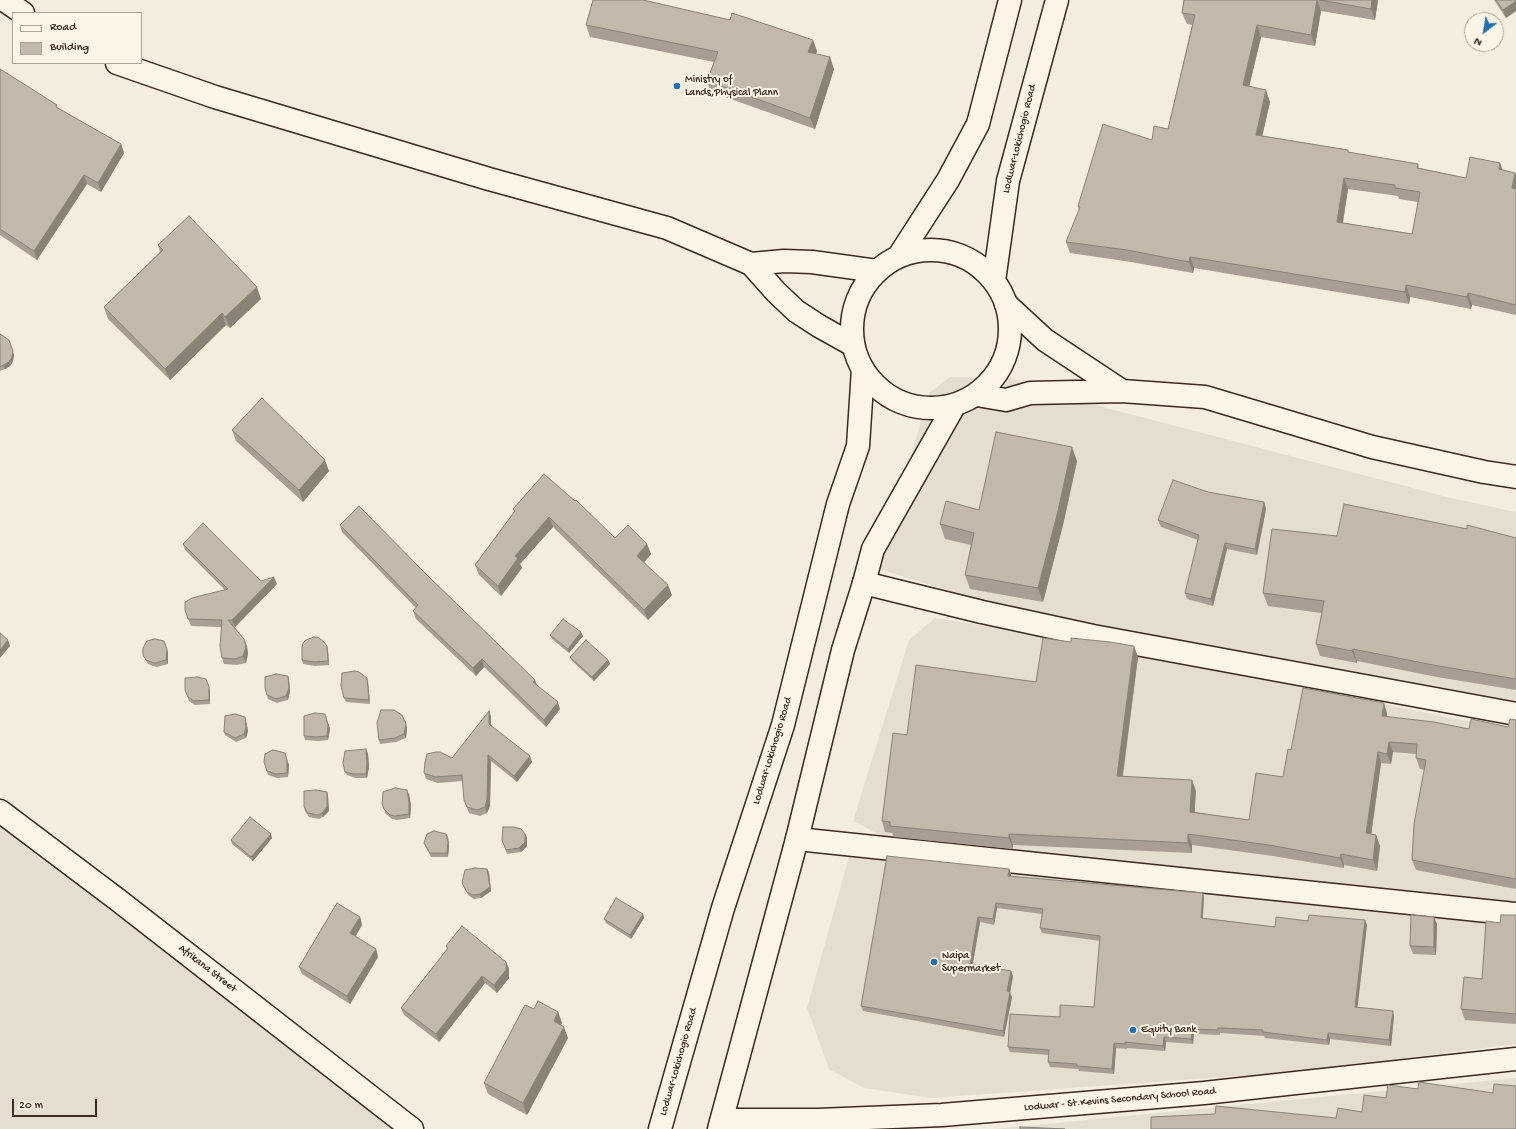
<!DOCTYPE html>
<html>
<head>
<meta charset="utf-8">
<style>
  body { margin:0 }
  #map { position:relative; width:1516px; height:1129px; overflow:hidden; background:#f4eddd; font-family:"Gochi Hand",sans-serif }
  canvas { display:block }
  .legend { position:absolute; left:12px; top:12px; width:130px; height:52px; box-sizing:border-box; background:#fcf5e5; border:1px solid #afa495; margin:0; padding:5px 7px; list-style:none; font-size:12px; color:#3b2a1e }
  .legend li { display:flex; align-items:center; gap:8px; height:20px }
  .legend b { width:20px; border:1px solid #afa495 }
  .north { position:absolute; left:1464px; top:12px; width:40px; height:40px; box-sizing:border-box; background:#fcf5e5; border:1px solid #afa495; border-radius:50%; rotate:211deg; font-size:11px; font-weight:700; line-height:16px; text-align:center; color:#3b2a1e }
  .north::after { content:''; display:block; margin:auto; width:14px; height:18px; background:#1f6fb2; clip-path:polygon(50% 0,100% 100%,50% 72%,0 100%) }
  .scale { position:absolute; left:12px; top:1099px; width:85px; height:18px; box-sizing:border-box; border:2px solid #3b2a1e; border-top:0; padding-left:5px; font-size:12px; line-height:14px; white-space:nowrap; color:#3b2a1e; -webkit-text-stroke:3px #fcf5e5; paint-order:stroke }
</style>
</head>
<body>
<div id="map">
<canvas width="1516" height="1129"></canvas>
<ul class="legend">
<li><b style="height:5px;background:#fcf5e5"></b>Road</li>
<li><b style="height:11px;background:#c3b9aa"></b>Building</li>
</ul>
<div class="north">N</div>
<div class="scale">20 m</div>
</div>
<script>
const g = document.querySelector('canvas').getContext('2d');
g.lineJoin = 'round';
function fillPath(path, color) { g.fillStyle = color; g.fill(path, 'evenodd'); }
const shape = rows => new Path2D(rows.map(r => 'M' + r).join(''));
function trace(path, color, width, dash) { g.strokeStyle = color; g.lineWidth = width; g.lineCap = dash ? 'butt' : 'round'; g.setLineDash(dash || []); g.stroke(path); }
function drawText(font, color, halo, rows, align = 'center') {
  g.font = font + ' "Gochi Hand",sans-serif'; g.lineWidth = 4; g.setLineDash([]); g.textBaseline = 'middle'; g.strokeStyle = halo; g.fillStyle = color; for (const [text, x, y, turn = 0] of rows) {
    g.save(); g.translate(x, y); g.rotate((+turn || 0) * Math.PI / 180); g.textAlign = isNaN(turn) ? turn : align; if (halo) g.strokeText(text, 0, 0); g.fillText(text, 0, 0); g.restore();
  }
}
const built = shape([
  [950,377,1010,378,1107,408,1447,497,1516,512,1516,704,1100,627,987,603,879,569,929,393],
  [935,618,1058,638,1516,731,1516,904,892,841,853,821,909,640],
  [0,828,97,900,398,1129,0,1129],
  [888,856,1516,918,1516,1044,1294,1072,931,1098,864,1088,829,1069,807,1008,849,857],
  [1516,1078,1516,1129,994,1129]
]);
const minor = shape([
  [4,0,23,13],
  [117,63,215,97,489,179,667,228,751,264,776,292,796,311,819,326,853,345],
  [751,264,784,261,812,262,877,271],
  [864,583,982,612,1093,636,1516,714],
  [0,811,118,900,412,1129],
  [797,839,1516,914],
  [722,1120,818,1120,942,1115,1204,1093,1516,1059]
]);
const major = shape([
  [1006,304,1045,340,1122,391],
  [977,395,1006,400,1030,393,1122,391,1205,397,1372,447,1484,472,1516,477]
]);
const highway = shape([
  '852 329a79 79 0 1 1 158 0a79 79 0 1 1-158 0Z',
  [899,256,948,180,978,124,1010,0],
  [994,281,1008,181,1057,0],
  [660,1129,723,908,783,725,838,504,858,446,863,369],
  [719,1129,797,839,843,650,864,583,873,549,954,406]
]);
const wall = shape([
  [1184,0,1378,0,1375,20,1321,11,1315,46,1261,37,1249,86,1270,102,1262,136,1348,150,1349,153,1418,164,1419,168,1466,178,1500,163,1502,170,1515,173,1516,174,1516,315,1472,305,1471,309,1410,297,1409,304,1194,268,1193,273,1131,262,1070,253,1066,242,1079,210,1078,206,1152,140,1168,129,1192,25,1187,24,1182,13],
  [1348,189,1398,196,1399,199,1418,202,1412,234,1343,223],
  [1494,0,1516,0,1516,11,1506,18],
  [586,25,817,51,816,54,834,69,815,129,711,92,707,81,714,62,590,37],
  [0,69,58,108,121,144,124,153,101,192,87,184,37,260,0,235],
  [158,245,261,299,230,328,226,325,170,380,108,319,104,307,160,252],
  [0,334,14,355,13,361,10,366,5,369,0,371],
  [232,430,329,471,303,502,236,441],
  [1077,461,1063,525,1043,602,970,589,965,575,971,545,945,539,940,524,979,510],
  [544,474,615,538,647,544,651,554,644,562,672,595,648,620,553,527,520,564,522,568,501,596,479,575,475,565,514,512,513,509],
  [1208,492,1264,502,1266,509,1257,555,1227,549,1213,606,1187,599,1185,593,1198,540,1161,527,1158,520],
  [340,525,427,575,535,680,537,686,560,709,546,727,484,667,476,676,416,619,413,611,416,608,342,532],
  [1467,529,1516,538,1516,690,1437,677,1357,661,1357,663,1320,656,1316,644,1322,613,1268,606,1263,593,1337,536],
  [183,544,261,581,277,584,235,627,247,646,248,654,246,663,237,665,224,664,222,658,221,627,191,626,185,610,225,590,185,550],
  [550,635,583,636,569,653,552,639],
  [164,641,168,653,168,664,157,667,153,666,148,664,143,655],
  [1071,642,1138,657,1123,776,1196,791,1194,812,1249,820,1283,777,1291,750,1384,703,1387,714,1387,717,1469,729,1508,727,1516,720,1516,889,1416,870,1412,860,1425,770,1420,769,1416,758,1416,754,1393,752,1391,764,1381,763,1371,834,1380,846,1377,871,1344,865,1344,868,1273,856,1192,845,1192,853,1013,845,1013,849,894,837,892,833,885,832,882,821,907,735,1036,682],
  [327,646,328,650,329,665,315,666,303,664,302,660],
  [570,657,608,660,610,664,594,681,572,661],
  [367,678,368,682,370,704,346,702,344,698],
  [206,679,210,691,210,704,195,705,189,701,185,690],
  [289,680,290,691,288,700,277,703,268,699,267,695],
  [489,711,491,717,491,725,532,762,517,782,491,761,490,806,487,813,480,816,469,813,464,800,463,781,438,783,426,779,424,773,452,758],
  [325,714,330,729,328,740,318,741,305,740,304,736],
  [245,717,246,721,248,731,246,738,236,742,225,735,224,732],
  [405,720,407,728,406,738,396,742,380,744,379,740],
  [285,753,289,765,288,777,277,778,268,775,264,762],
  [368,753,369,767,367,778,356,778,347,775,345,772],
  [327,792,328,796,329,811,323,817,319,819,309,817,305,811,304,807],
  [409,794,411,806,410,818,397,820,392,819,385,813,384,809],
  [525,834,527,838,527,846,521,852,507,854,502,840],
  [448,837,449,846,448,857,431,857,424,843],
  [272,838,253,861,232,844,231,840],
  [487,869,489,873,491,891,481,898,474,899,468,895,462,883],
  [1009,869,1011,874,1011,877,1203,893,1204,898,1203,918,1275,927,1308,921,1367,925,1357,1007,1394,1016,1391,1046,1330,1039,1329,1045,1265,1038,1264,1036,1220,1033,1220,1035,1194,1034,1193,1044,1166,1042,1165,1051,1127,1048,1127,1049,1116,1048,1114,1074,1079,1071,1078,1069,1050,1067,1048,1062,1049,1055,1010,1052,1008,1047,1060,1017,1094,1007,1100,941,1042,933,1040,928,1042,914,997,908,994,925,980,922,972,964,1013,976,1010,993,1012,997,1004,1037,863,1011,861,1006],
  [643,914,644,918,631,939,606,923,604,919],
  [1516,915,1516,1024,1465,1020,1461,1009,1482,979,1500,923],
  [360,917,362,925,355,937,376,949,378,957,350,1004,302,974,299,967],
  [1437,924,1436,955,1413,954,1410,946],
  [446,946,506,962,509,969,509,978,497,993,485,983,439,1042,404,1015,401,1008,447,949],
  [534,1009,558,1012,562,1023,561,1025,568,1038,527,1115,488,1094,484,1083]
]);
const shadedWall = shape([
  [1317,0,1321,11,1315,46,1311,35],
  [1372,0,1378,0,1375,20,1371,9],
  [1516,1,1516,11,1506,18,1503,10],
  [1257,25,1261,37,1247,96,1243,85],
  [813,40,817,51,812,63,808,52],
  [830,57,834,69,815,129,810,118],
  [1266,90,1270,102,1260,146,1256,135],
  [121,144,124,153,101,192,98,183],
  [1500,163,1504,174,1499,169],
  [1515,173,1516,174,1516,199,1512,188],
  [84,175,87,184,37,260,34,251],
  [1344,178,1348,189,1341,233,1337,222],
  [1190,257,1194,268,1193,273,1189,262],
  [1406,285,1410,297,1409,304,1405,292],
  [257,287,261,299,230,328,225,317],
  [1468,293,1472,305,1471,309,1467,297],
  [222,313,226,325,170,380,165,369],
  [9,340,14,355,13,361,10,366,5,369,4,365],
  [1072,447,1077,461,1063,525,1043,602,1038,588],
  [325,460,329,471,303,502,299,490],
  [1264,502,1266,509,1257,555,1255,549],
  [549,517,553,527,520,564,522,568,501,596,498,586,515,556],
  [1225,543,1227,549,1213,606,1211,599],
  [647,544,651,554,641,566,637,556],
  [274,577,277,584,235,627,232,620],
  [668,585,672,595,648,620,644,610],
  [581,632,583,636,569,653,568,649],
  [244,639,247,646,248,654,246,663,243,656],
  [8,640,10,646,0,658,0,650],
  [327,646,328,650,329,665,328,661],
  [1134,646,1138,657,1121,787,1117,776],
  [167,649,168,653,168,664,166,660],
  [1353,649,1357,661,1357,663,1352,651],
  [482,659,484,667,476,676,473,668],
  [608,660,610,664,594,681,592,677],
  [288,676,289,680,290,691,288,700,286,696],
  [367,678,368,682,370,704,369,700],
  [535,680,538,687,533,682],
  [209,687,210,691,210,704,209,700],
  [558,702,560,709,546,727,544,720],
  [1384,703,1387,714,1386,727,1382,716],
  [489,711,491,717,491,730,489,724],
  [325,714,330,729,328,740,327,736],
  [245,717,246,721,248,731,246,738,244,734],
  [405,720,407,728,406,738,404,734],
  [1389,742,1393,752,1391,764,1387,754],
  [366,749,368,753,369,767,367,778,366,774],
  [1378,752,1381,763,1370,844,1366,833],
  [285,753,289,765,288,777,287,773],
  [488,755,491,761,490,806,487,813,485,807],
  [530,756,532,762,517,782,514,776],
  [1192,780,1196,791,1194,822,1190,812],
  [407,790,409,794,411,806,410,818,409,814],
  [327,792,328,796,329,811,323,817,322,813],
  [271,834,272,838,253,861,251,857],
  [446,834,448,837,449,846,448,857,447,853],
  [525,834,527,838,527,846,521,852,519,848],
  [1009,834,1013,845,1013,849,1009,838],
  [1188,834,1192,845,1192,853,1188,843],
  [1376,835,1380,846,1377,871,1373,860],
  [1341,854,1344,865,1344,868,1340,858],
  [487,869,489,873,491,891,481,898,480,894],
  [1009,869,1011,874,1010,882,1008,876],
  [1203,893,1204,898,1202,923,1201,918],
  [996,903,997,908,994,925,993,919],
  [643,914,644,918,631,939,630,935],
  [360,917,362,925,353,941,350,933],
  [978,917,980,922,972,969,970,964],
  [1434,917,1437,924,1436,955,1434,947],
  [1365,920,1367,925,1357,1012,1355,1007],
  [376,949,378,957,350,1004,347,996],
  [506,962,509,969,509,978,497,993,494,985],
  [1011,971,1013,976,1010,993,1012,997,1004,1037,1003,1031,1007,991],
  [482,976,485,983,439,1042,436,1034],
  [1393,1011,1394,1016,1391,1046,1389,1040],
  [558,1012,562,1023,558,1033,554,1021],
  [564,1027,568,1038,527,1115,523,1103],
  [1192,1029,1194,1034,1193,1044,1191,1039],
  [1328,1033,1330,1039,1329,1045,1327,1040],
  [1164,1037,1166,1042,1165,1051,1163,1046],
  [1114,1043,1116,1048,1114,1074,1112,1069]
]);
const building = shape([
  [593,0,643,0,730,20,732,13,813,40,808,52,830,57,810,118,707,81,718,52,586,25,593,0],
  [1184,0,1317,0,1311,35,1257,25,1243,85,1266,90,1256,135,1348,150,1348,152,1418,164,1417,168,1466,178,1470,157,1500,163,1499,169,1515,173,1512,188,1516,189,1516,305,1468,293,1467,297,1406,285,1405,292,1190,257,1189,262,1127,250,1066,242,1080,207,1078,206,1103,124,1152,140,1154,126,1168,129,1195,15,1182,13,1184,0],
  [1344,178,1395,185,1395,188,1420,192,1412,234,1337,222,1344,178],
  [1320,0,1372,0,1371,9,1320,0],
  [1496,0,1516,0,1516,1,1503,10,1496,0],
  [0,69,57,105,56,107,121,144,98,183,84,175,34,251,0,229,0,69],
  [189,216,257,287,225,317,222,313,165,369,104,307,163,250,158,245,189,216],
  [0,334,9,340,13,351,12,357,9,362,0,367,0,334],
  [262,398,325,460,299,490,232,430,262,398],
  [996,432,1072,447,1058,511,1038,588,965,575,974,533,940,524,946,501,979,510,996,432],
  [544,474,575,501,576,500,615,538,628,525,647,544,637,556,668,585,644,610,549,517,515,556,518,558,498,586,475,565,515,511,513,509,544,474],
  [1173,480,1208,492,1264,502,1255,549,1225,543,1211,599,1185,593,1199,535,1158,520,1173,480],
  [1344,504,1467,529,1467,525,1516,538,1516,679,1433,665,1353,649,1352,651,1316,644,1324,601,1263,593,1272,529,1337,536,1344,504],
  [359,506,427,575,535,680,533,682,558,702,544,720,482,659,473,668,413,611,418,605,340,525,359,506],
  [203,523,261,581,274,577,232,620,228,620,244,639,246,647,243,656,235,659,222,658,220,646,222,620,188,619,185,610,185,602,192,598,228,589,183,544,203,523],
  [563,619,581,632,568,649,550,635,563,619],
  [0,633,8,640,0,650,0,633],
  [314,637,318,637,324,642,327,646,328,661,314,662,302,660,302,647,303,643,306,640,314,637],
  [1043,638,1071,642,1071,638,1110,642,1134,646,1117,776,1192,780,1190,812,1249,820,1256,773,1283,777,1288,749,1291,750,1303,688,1384,703,1382,716,1434,722,1469,729,1471,719,1508,727,1510,719,1516,720,1516,879,1412,860,1414,824,1426,760,1416,758,1417,744,1389,742,1387,754,1378,752,1366,833,1376,835,1373,860,1341,854,1340,858,1269,845,1188,834,1188,843,1009,834,1009,838,890,826,890,822,882,821,893,733,907,735,916,665,1036,682,1043,638],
  [155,639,164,641,167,649,166,660,155,663,151,662,146,660,143,655,143,648,147,641,155,639],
  [586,640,608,660,592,677,570,657,586,640],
  [355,671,359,672,367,678,369,700,344,698,341,686,342,673,355,671],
  [276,674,288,676,289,688,286,696,276,699,267,695,265,688,265,677,276,674],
  [197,677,206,679,209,687,209,700,194,701,188,697,185,690,185,678,197,677],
  [381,710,394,710,402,715,406,724,404,734,395,738,379,740,377,723,381,710],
  [489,711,489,724,530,756,514,776,488,755,487,799,485,807,477,810,467,807,464,800,462,775,435,777,424,773,425,762,427,754,436,752,440,752,452,758,489,711],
  [315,713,325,714,328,725,327,736,316,737,304,736,304,716,315,713],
  [235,714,245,717,246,727,244,734,235,738,224,732,225,716,235,714],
  [366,749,367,763,366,774,354,774,345,772,343,763,345,751,366,749],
  [273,750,285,753,287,761,287,773,276,774,267,771,264,762,265,754,273,750],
  [395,788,407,790,409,802,409,814,395,816,390,815,384,809,382,804,383,792,395,788],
  [316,790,327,792,327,807,322,813,318,815,308,813,304,807,304,791,316,790],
  [250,817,271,834,251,857,231,840,250,817],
  [503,827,514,827,521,829,525,834,525,842,519,848,506,850,502,840,503,827],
  [434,831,446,834,448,842,447,853,430,853,424,843,427,834,434,831],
  [887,856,1009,869,1008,876,1203,893,1201,918,1275,927,1276,917,1308,921,1309,915,1365,920,1355,1007,1393,1011,1389,1040,1328,1033,1327,1040,1263,1032,1263,1030,1218,1028,1218,1030,1192,1029,1191,1039,1164,1037,1163,1046,1125,1042,1125,1044,1114,1043,1112,1069,1077,1066,1077,1064,1048,1062,1049,1050,1008,1047,1010,1014,1060,1017,1060,1005,1094,1007,1100,936,1040,928,1043,909,996,903,993,919,978,917,970,964,1011,971,1007,991,1010,992,1003,1031,861,1006,887,856],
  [475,868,487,869,490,887,480,894,473,895,467,892,462,883,465,870,475,868],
  [616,898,643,914,630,935,604,919,616,898],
  [337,903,360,917,350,933,376,949,347,996,299,967,337,903],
  [1411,915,1434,917,1434,947,1410,946,1411,915],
  [1501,915,1516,915,1516,1014,1461,1009,1464,977,1482,979,1486,921,1500,923,1501,915],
  [462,926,506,962,506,970,494,985,482,976,436,1034,401,1008,448,948,446,946,462,926],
  [538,1001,558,1012,554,1021,564,1027,523,1103,484,1083,525,1005,534,1009,538,1001],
  [1419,1082,1493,1093,1494,1084,1516,1086,1516,1129,1151,1129,1151,1117,1215,1114,1216,1106,1336,1118,1338,1108,1362,1112,1364,1095,1386,1098,1388,1085,1418,1089,1419,1082],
  [1020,1127,1065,1129,1020,1129,1020,1127]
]);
const markers = [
  [677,86,4,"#1f6fb2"],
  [934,962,4,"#1f6fb2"],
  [1133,1030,4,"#1f6fb2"]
];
const poiNames = [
  ["Ministry of",685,80],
  ["Lands,Physical Plann",685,93],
  ["Naipa",942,956],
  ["Supermarket",942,969],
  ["Equity Bank",1141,1030]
];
const streetNames = [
  ["Lodwar-Lokichogio Road",1020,139,-76],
  ["Lodwar-Lokichogio Road",773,751,-73],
  ["Afrikana Street",207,969,38],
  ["Lodwar-Lokichogio Road",679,1062,-74],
  ["Lodwar - St.Kevins Secondary School Road",1120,1100,-5]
];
fillPath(built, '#e5ddce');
trace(minor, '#3b2a1e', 25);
trace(major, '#3b2a1e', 25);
trace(highway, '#3b2a1e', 25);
trace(minor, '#fcf5e5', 22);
trace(major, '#fcf5e5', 22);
trace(highway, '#fcf5e5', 22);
fillPath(wall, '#a89f92');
fillPath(shadedWall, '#888277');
fillPath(building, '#c3b9aa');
trace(building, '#888277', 1);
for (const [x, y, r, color] of markers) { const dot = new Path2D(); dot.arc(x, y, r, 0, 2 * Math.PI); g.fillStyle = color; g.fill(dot); trace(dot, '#fcf5e5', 1.5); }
drawText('11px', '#3b2a1e', '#fcf5e5', poiNames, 'left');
drawText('11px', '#3b2a1e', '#fcf5e5', streetNames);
</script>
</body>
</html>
